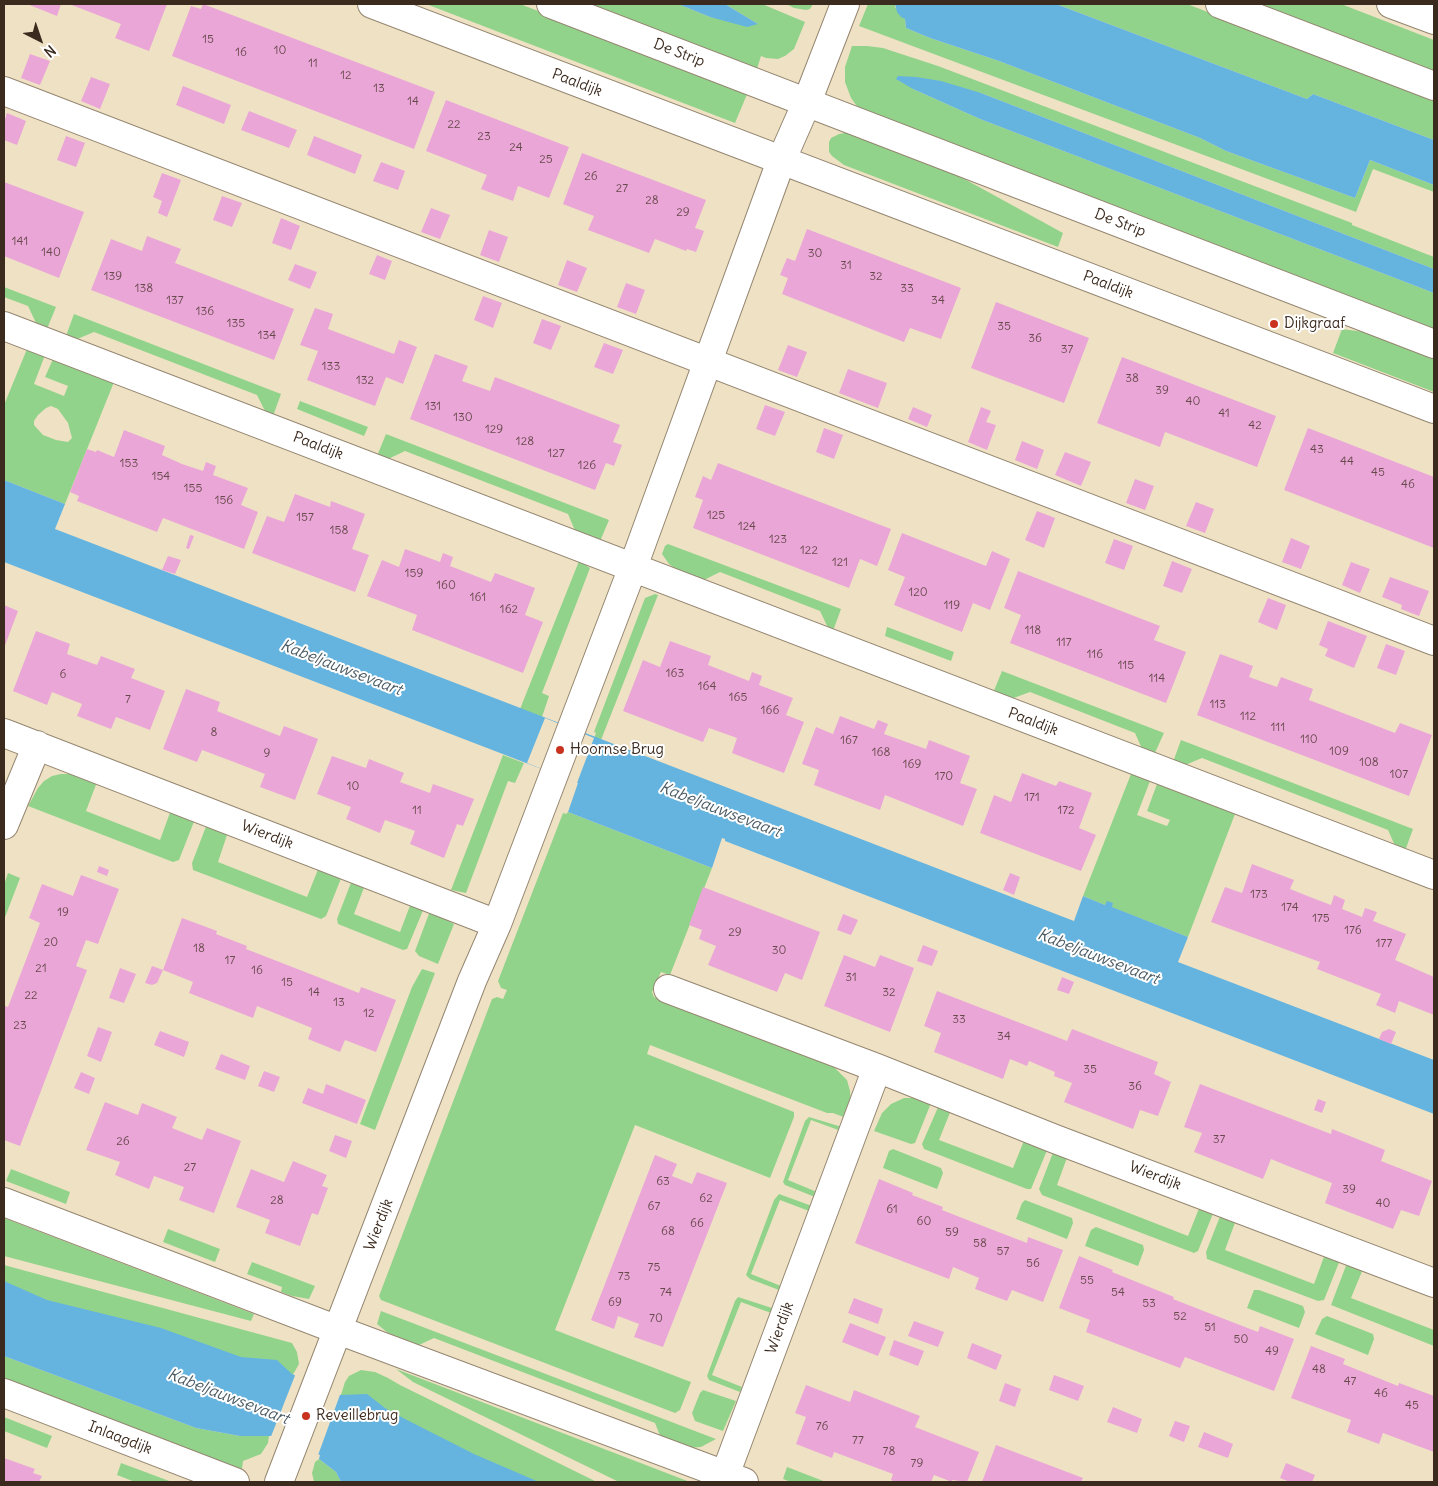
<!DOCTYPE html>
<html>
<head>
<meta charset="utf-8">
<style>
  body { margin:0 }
  #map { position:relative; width:1438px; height:1486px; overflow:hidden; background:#efe2c4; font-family:Delius,sans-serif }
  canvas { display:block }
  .frame { position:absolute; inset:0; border:5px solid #3b2a1e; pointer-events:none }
  .north { position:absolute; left:15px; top:15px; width:50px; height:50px; -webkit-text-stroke:4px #fff; paint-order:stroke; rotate:139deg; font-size:14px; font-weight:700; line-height:20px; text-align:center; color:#3b2a1e }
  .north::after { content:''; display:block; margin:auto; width:18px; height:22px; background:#3b2a1e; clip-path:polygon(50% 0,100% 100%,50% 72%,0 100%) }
</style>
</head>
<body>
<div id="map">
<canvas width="1438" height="1486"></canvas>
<div class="frame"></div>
<div class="north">N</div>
</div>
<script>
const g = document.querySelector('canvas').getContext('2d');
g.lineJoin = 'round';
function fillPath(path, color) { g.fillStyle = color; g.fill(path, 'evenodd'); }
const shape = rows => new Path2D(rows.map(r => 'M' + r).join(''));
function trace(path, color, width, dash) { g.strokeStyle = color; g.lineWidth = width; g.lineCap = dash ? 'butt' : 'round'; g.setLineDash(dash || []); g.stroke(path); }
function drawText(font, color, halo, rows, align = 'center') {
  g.font = font + ' Delius,sans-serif'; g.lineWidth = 4; g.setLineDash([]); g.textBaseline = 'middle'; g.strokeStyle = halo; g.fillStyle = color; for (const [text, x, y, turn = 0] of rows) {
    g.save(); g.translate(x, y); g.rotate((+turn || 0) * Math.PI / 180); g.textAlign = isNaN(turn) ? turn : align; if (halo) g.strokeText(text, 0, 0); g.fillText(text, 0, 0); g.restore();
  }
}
const green = shape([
  [426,4,520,4,748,92,735,123],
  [579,4,678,4,710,17,758,24,725,4,762,4,805,22,794,49,785,56,778,59,766,58,761,56,756,72],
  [786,4,813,4,810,9,806,10,794,8],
  [868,4,895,4,895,7,905,19,906,28,930,38,999,61,1200,138,1226,151,1355,198,1370,160,1434,185,1434,192,1373,169,1356,212,859,26],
  [1056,4,1187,4,1434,99,1434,140,1313,94,1307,99],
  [1246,4,1341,4,1434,40,1434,76],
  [852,46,867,46,883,48,938,66,1352,223,1352,225,1434,257,1434,269,981,93,913,89,980,119,1434,293,1434,332,859,109,851,98,845,82,845,67],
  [850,132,937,164,1063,233,1058,247,844,165,832,156,829,152,829,142,831,138,839,134],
  [4,287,56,307,47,329,37,325,28,306,4,297],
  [74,314,281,394,273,416,266,413,257,395,94,332,75,340,66,336],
  [1342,329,1379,334,1434,355,1434,392,1333,353],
  [27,349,45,355,34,384,64,396,68,386,45,377,53,359,114,382,65,504,4,480,4,405],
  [51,406,58,409,68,423,72,438,68,442,56,440,43,435,34,425,34,421,38,415,46,408],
  [300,401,368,427,364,436,297,409],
  [386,434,609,520,601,539,595,539,576,533,568,514,405,451,386,460,377,456],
  [668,544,841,609,833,631,829,630,820,611,720,572,702,581,677,570,669,564,662,554,665,546],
  [579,561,590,568,542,693,549,696,542,717,520,709],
  [655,594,658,595,601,740,594,738,596,733,594,732,645,598],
  [887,627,954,652,951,661,885,636],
  [1002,671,1164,733,1154,755,1143,751,1135,733,1030,692,1011,699,993,693],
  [1181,740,1413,829,1405,851,1396,848,1388,830,1202,758,1183,766,1173,762],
  [503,755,524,763,515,783,508,781,466,893,451,890],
  [61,774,76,774,97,782,86,811,160,840,171,810,195,819,179,860,173,862,28,806,38,788,44,781,52,776],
  [1131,774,1150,781,1137,815,1167,826,1170,820,1147,811,1157,784,1235,814,1188,937,1111,907,1113,903,1105,905,1083,896],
  [568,812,712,868,670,975,661,972,652,992,654,997,832,1065,847,1080,850,1091,851,1102,846,1118,833,1113,827,1113,650,1045,647,1054,794,1112,794,1117,770,1178,635,1125,555,1330,691,1382,680,1410,675,1413,381,1300,379,1296,492,999,497,997,503,999,507,990,501,988,498,981,563,813,566,814],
  [207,824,228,832,218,862,307,897,319,867,342,876,326,916,321,919,193,870,192,863],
  [8,873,20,878,4,920,4,885],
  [352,880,365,885,354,914,400,932,411,903,424,908,407,949,403,950,338,924,337,919],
  [430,911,454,924,438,964,419,956,415,951],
  [422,969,435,973,375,1130,360,1124,412,987],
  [904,1098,919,1098,931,1103,915,1143,911,1144,874,1131,882,1113,891,1104],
  [939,1105,951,1110,939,1140,1013,1168,1025,1138,1048,1148,1031,1189,1027,1189,924,1149,922,1144],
  [809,1117,842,1127,841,1131,811,1120,788,1180,817,1192,815,1197,785,1185,783,1182,805,1121],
  [893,1149,941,1168,943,1173,937,1189,883,1168,889,1151],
  [1054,1150,1068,1155,1057,1185,1188,1236,1200,1206,1214,1211,1198,1251,1194,1253,1042,1195,1039,1189],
  [11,1169,70,1192,66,1204,6,1181],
  [779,1194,812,1206,809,1211,780,1200,751,1274,781,1286,779,1290,750,1279,746,1275,774,1200],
  [1025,1200,1072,1218,1073,1223,1067,1239,1016,1219,1022,1203],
  [1221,1214,1236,1220,1225,1250,1314,1284,1325,1254,1340,1260,1324,1300,1318,1301,1207,1259,1206,1252],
  [4,1218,254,1314,251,1321,4,1256],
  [1096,1227,1143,1245,1144,1250,1138,1266,1085,1246,1091,1230],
  [168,1229,220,1249,215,1262,163,1242],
  [252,1262,315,1286,309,1299,292,1296,281,1292,282,1287,247,1274],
  [1347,1263,1363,1269,1351,1298,1434,1330,1434,1346,1331,1305],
  [4,1265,292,1343,297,1352,299,1364,283,1392,4,1289],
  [1254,1290,1259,1290,1303,1306,1305,1312,1299,1328,1247,1308],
  [738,1297,772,1308,771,1313,741,1302,712,1375,742,1387,740,1392,709,1380,707,1376,735,1301],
  [381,1311,716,1439,701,1447,687,1448,661,1438,655,1423,434,1338,419,1345,388,1333,377,1324],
  [1327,1316,1373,1334,1374,1339,1368,1355,1315,1334,1322,1319],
  [4,1356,196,1428,240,1436,269,1436,268,1443,261,1454,243,1461,242,1469,236,1468,4,1380],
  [396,1369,690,1482,619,1482,413,1382],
  [361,1370,375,1372,388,1378,400,1385,597,1482,501,1482,334,1417,345,1382,349,1376],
  [703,1390,736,1401,723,1431,695,1421,692,1413,700,1393],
  [4,1417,52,1436,47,1448,4,1431],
  [319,1459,336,1472,341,1482,314,1482,312,1473,315,1462],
  [121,1463,172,1482,135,1482,117,1475],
  [787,1467,826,1482,791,1482,783,1479]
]);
const water = shape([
  [678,4,725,4,758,24,747,27,710,17],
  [895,4,1056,4,1307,99,1313,94,1434,140,1434,185,1370,160,1355,198,1226,151,1200,138,999,61,930,38,906,28,905,19,901,17,897,12],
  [898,76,916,77,941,81,981,93,1434,269,1434,293,980,119,913,89,896,79],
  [4,480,65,504,55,529,1074,921,1083,896,1105,905,1107,901,1113,903,1112,907,1188,937,1178,962,1434,1060,1434,1114,725,841,725,839,722,838,712,868,568,812,578,783,4,562],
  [4,1281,47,1300,161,1328,241,1357,277,1360,292,1374,341,1395,367,1394,385,1408,405,1419,474,1454,539,1482,341,1482,336,1472,319,1459,320,1455,271,1436,240,1436,196,1428,4,1356]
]);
const pier = shape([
  [545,718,594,738,577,783,527,763],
  [296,1373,341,1392,317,1458,270,1439]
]);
const building = shape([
  [27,4,61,4,57,16],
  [69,4,167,4,149,51,115,38,121,24],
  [203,4,435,92,414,149,172,56,191,6,201,9],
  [30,54,50,61,40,85,21,78],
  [91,77,110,84,100,109,81,101],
  [183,86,231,105,224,124,176,105],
  [446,100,569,147,549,198,518,186,513,201,481,189,487,175,426,151],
  [249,111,297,130,289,148,241,130],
  [7,113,26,121,17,145,4,140,4,123],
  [66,136,85,143,76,167,57,160],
  [314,136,362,155,355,174,307,155],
  [582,153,706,200,695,228,704,231,696,252,687,249,686,251,655,239,649,253,588,230,594,216,563,204],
  [381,162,405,171,398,190,373,181],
  [162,173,181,180,167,217,158,213,162,201,153,197],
  [4,182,84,212,59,278,4,256],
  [222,196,242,203,232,227,213,220],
  [431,208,450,215,440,239,421,232],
  [281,218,300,226,291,250,272,243],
  [807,229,961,288,941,339,910,328,904,342,782,294,788,278,780,275,787,258,795,261],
  [489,230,508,237,499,262,480,255],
  [147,236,181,249,175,263,294,309,274,360,91,290,111,239,142,251],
  [377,255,392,261,385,280,369,274],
  [567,260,587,268,577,292,558,285],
  [295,264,317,272,310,289,288,280],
  [626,283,645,290,636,314,617,307],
  [483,296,502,303,493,328,474,320],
  [996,302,1089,338,1064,403,971,368],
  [315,308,333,314,328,329,394,354,399,340,417,347,403,384,386,377,375,406,307,380,318,351,300,345],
  [542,319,561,326,551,350,533,343],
  [604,343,623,350,613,374,594,367],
  [788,345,807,352,797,377,778,370],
  [435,354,468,366,462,381,490,391,495,377,620,425,613,442,622,445,614,466,606,463,595,490,410,419],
  [1122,357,1276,416,1257,467,1165,432,1160,447,1097,423],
  [848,369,887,383,878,408,839,393],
  [765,405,785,412,775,436,756,429],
  [913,407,932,415,927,427,908,419],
  [981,407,991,411,986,422,996,425,987,450,968,442],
  [824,428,843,435,834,459,816,452],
  [1308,428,1434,477,1434,548,1284,490],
  [124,430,165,446,162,455,182,464,203,471,206,462,216,466,213,475,248,488,241,505,258,512,244,549,163,518,157,532,77,501,79,496,70,492,87,449,96,452,97,450,114,457],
  [1022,441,1044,450,1037,469,1015,460],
  [1065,452,1091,462,1081,486,1055,475],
  [718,463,891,529,877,566,860,559,849,588,693,528,703,500,695,497,703,476,711,480],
  [1135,479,1154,486,1145,510,1126,503],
  [295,494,330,507,331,501,365,514,352,549,369,555,355,592,252,553,267,516,284,522],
  [1196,502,1214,509,1205,533,1186,526],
  [1037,511,1055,518,1044,548,1025,540],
  [902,533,986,566,992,551,1010,559,990,610,973,603,962,632,894,605,905,577,888,570],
  [190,535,194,536,189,549,186,548],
  [1291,538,1310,546,1301,569,1282,562],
  [1114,539,1133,546,1124,570,1105,563],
  [405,549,440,562,443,553,453,557,450,566,491,582,495,573,535,588,525,615,543,622,523,673,412,630,417,615,367,596,382,560,399,567],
  [168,556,181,560,175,574,162,570],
  [1172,561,1192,569,1182,593,1163,586],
  [1351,562,1370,569,1360,593,1342,585],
  [1018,571,1160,626,1154,640,1186,652,1166,703,1010,643,1021,615,1004,608],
  [1390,577,1429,591,1419,616,1401,609,1402,605,1382,597],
  [1268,598,1286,605,1277,630,1258,622],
  [4,605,18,611,4,648],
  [1328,621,1367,636,1354,668,1325,656,1328,649,1319,645],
  [36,631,70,644,67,654,97,665,101,656,135,669,131,678,165,691,150,730,116,717,111,729,77,716,82,704,52,692,47,705,13,691],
  [670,641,711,656,708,665,749,681,752,672,762,676,759,685,793,698,786,715,804,722,784,773,732,753,737,738,709,728,703,742,623,711,643,660,660,667],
  [1386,644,1405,651,1396,675,1377,668],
  [1220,654,1253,666,1249,677,1277,687,1281,677,1313,689,1309,700,1395,733,1400,723,1432,735,1409,796,1197,715],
  [186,689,220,702,217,711,280,736,284,726,318,739,295,800,260,787,265,774,234,762,202,750,197,762,163,749],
  [840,716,874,729,878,720,888,724,884,734,926,749,929,740,970,756,960,783,977,789,963,826,885,795,880,810,814,785,819,770,802,764,816,727,833,734],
  [332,756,366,768,369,759,404,773,400,782,430,793,433,784,474,799,463,826,457,824,444,858,410,844,415,831,385,820,380,833,346,819,351,807,317,794],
  [1022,773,1056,786,1059,781,1092,793,1079,828,1096,835,1081,871,980,833,994,795,1011,802],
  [1252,864,1294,880,1290,889,1310,897,1331,905,1334,895,1345,900,1342,909,1362,917,1365,908,1377,912,1373,921,1406,934,1395,960,1434,977,1434,1015,1399,1001,1395,1013,1376,1005,1381,994,1317,969,1320,962,1211,922,1225,887,1242,893],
  [99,866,109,870,107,876,97,872],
  [1010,873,1020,877,1014,895,1003,890],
  [81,875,119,889,98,944,86,940,76,966,87,970,20,1146,4,1140,4,1009,5,1006,8,1007,40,923,29,918,42,884,73,896],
  [703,887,820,932,802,980,785,973,777,992,708,965,716,946,699,939,702,930,689,925],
  [843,914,858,920,851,935,837,930],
  [182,918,217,931,216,934,247,946,246,949,359,993,361,987,396,1000,376,1052,345,1040,340,1052,308,1039,312,1028,257,1006,253,1018,189,993,193,982,163,970,157,983,152,985,145,983,152,966,163,970],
  [923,945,938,951,932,966,917,961],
  [844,955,875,967,880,955,914,968,890,1032,824,1006],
  [120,968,136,974,124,1003,109,998],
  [1062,977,1074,982,1069,994,1057,990],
  [937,991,1067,1041,1072,1029,1158,1062,1154,1074,1171,1082,1158,1116,1140,1110,1133,1129,1064,1102,1072,1083,1054,1076,1055,1072,1043,1067,1029,1061,1027,1066,1010,1059,1003,1079,934,1052,941,1033,924,1026],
  [98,1027,112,1032,101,1062,87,1056],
  [1389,1029,1396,1032,1391,1044,1379,1039,1382,1032],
  [160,1031,189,1042,184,1057,154,1045],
  [221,1054,250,1066,245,1080,215,1069],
  [264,1071,280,1077,274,1092,258,1086],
  [81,1072,95,1078,89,1094,74,1088],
  [326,1084,366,1100,357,1124,302,1103,308,1088,323,1094],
  [1200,1084,1331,1134,1332,1129,1385,1150,1381,1161,1432,1181,1419,1216,1401,1210,1393,1229,1325,1203,1332,1183,1288,1166,1271,1159,1263,1179,1194,1152,1202,1133,1184,1127],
  [1318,1099,1326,1102,1322,1113,1314,1110],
  [105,1102,138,1115,142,1103,177,1117,172,1128,202,1140,207,1128,241,1141,214,1213,179,1200,184,1187,154,1176,149,1189,115,1175,120,1162,86,1150],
  [335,1135,352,1141,346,1158,329,1151],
  [655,1155,677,1164,672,1176,692,1184,697,1172,727,1183,663,1347,634,1337,639,1324,618,1316,614,1329,591,1320],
  [293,1161,327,1175,322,1186,328,1188,318,1215,312,1213,300,1246,265,1233,270,1220,236,1207,251,1169,284,1182],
  [879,1179,913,1193,912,1195,943,1207,942,1210,970,1221,1027,1243,1028,1237,1063,1250,1043,1302,1012,1290,1007,1301,975,1289,979,1278,953,1267,949,1279,855,1243],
  [1079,1256,1113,1270,1112,1272,1174,1297,1173,1299,1201,1310,1258,1332,1260,1326,1294,1339,1274,1391,1185,1357,1180,1368,1086,1332,1090,1320,1059,1308],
  [854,1298,883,1309,878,1324,848,1313],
  [914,1321,944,1332,938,1347,908,1336],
  [850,1323,886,1337,878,1356,842,1342],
  [894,1340,924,1351,918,1366,889,1355],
  [972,1343,1002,1355,996,1370,967,1358],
  [1311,1346,1345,1359,1343,1364,1398,1386,1399,1383,1434,1396,1434,1452,1383,1433,1379,1444,1347,1432,1351,1420,1291,1398],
  [1054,1375,1084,1386,1078,1401,1049,1390],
  [1005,1383,1021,1389,1015,1407,999,1401],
  [806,1385,850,1402,854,1390,920,1416,915,1427,979,1452,967,1482,952,1480,952,1482,934,1475,931,1482,896,1482,891,1480,893,1474,834,1452,832,1458,796,1444,806,1417,795,1413],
  [1113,1407,1142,1419,1137,1433,1107,1422],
  [1175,1421,1190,1426,1184,1442,1169,1436],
  [1204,1432,1233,1444,1228,1458,1198,1447],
  [996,1445,1083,1478,1081,1482,982,1482],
  [4,1458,35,1469,33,1473,42,1476,39,1482,4,1482],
  [1286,1463,1315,1475,1312,1482,1290,1482,1280,1478]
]);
const minor = shape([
  [372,4,1434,409],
  [551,4,1434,344],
  [1220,4,1434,86],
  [1391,4,1434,20],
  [4,91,1434,641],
  [4,326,1434,875],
  [4,733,497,924],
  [4,825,37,745],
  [668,989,877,1068,1055,1139,1434,1283],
  [4,1202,338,1330,744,1482],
  [4,1393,235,1482],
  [725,1475,877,1068],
  [279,1482,472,981,497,924,633,567,781,161,807,102,845,4]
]);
const markers = [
  [1274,324,5,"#c8321e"],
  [560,750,5,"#c8321e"],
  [306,1416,5,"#c8321e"]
];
const numberNames = [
  ["15",208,40],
  ["10",280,51],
  ["16",241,53],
  ["11",313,64],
  ["12",346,76],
  ["13",379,89],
  ["14",413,102],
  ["22",454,125],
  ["23",484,137],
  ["24",516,148],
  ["25",546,160],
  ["26",591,177],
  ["27",622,189],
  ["28",652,201],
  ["29",683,213],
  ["141",20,242],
  ["140",51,253],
  ["30",815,254],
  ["31",846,266],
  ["139",113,277],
  ["32",876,277],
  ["138",144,289],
  ["33",907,289],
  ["137",175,301],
  ["34",938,301],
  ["136",205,312],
  ["135",236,324],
  ["35",1004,327],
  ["134",267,336],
  ["36",1035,339],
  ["37",1067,350],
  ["133",331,367],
  ["38",1132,379],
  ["132",365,381],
  ["39",1162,391],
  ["40",1193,402],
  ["131",433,407],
  ["41",1224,414],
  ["130",463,418],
  ["42",1255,426],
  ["129",494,430],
  ["128",525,442],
  ["43",1317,450],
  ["127",556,454],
  ["44",1347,462],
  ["153",129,464],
  ["126",587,466],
  ["45",1378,473],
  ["154",161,477],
  ["46",1408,485],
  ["155",193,489],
  ["156",224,501],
  ["125",716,516],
  ["157",305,518],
  ["124",747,527],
  ["158",339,531],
  ["123",778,540],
  ["122",809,551],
  ["121",840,563],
  ["159",414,574],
  ["160",446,586],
  ["120",918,593],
  ["161",478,598],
  ["119",952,606],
  ["162",509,610],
  ["118",1033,631],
  ["117",1064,643],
  ["116",1095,655],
  ["115",1126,666],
  ["163",675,674],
  ["6",63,675],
  ["114",1157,679],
  ["164",707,687],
  ["165",738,698],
  ["7",128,700],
  ["113",1218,705],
  ["166",770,711],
  ["112",1248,717],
  ["111",1278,728],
  ["8",214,733],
  ["110",1309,740],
  ["167",849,741],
  ["109",1339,752],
  ["168",881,753],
  ["9",267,754],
  ["108",1369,763],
  ["169",912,765],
  ["107",1399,775],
  ["170",944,777],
  ["10",353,787],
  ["171",1032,798],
  ["11",417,811],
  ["172",1066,811],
  ["173",1259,895],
  ["174",1290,908],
  ["19",63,913],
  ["175",1321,919],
  ["176",1353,931],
  ["29",735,933],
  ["20",51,943],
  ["177",1384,944],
  ["18",199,949],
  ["30",779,951],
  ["17",230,961],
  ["21",41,969],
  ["16",257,971],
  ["31",851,978],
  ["15",287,983],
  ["14",314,993],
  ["32",889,993],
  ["22",31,996],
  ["13",339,1003],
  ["12",369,1014],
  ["33",959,1020],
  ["23",20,1026],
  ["34",1004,1037],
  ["35",1090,1070],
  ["36",1135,1087],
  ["37",1219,1140],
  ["26",123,1142],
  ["27",190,1168],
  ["63",663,1182],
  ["39",1349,1190],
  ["62",706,1199],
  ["28",277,1201],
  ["40",1383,1204],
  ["67",654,1207],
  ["61",892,1210],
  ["60",924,1222],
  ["66",697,1224],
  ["68",668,1232],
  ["59",952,1233],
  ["58",980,1244],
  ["57",1003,1252],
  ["56",1033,1264],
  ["75",654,1268],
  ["73",624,1277],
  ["55",1087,1281],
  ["74",666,1293],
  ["54",1118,1293],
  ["69",615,1303],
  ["53",1149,1304],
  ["52",1180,1317],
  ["70",656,1319],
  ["51",1210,1328],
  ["50",1241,1340],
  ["49",1272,1352],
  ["48",1319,1370],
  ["47",1350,1382],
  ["46",1381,1394],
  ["45",1412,1406],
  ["76",822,1427],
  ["77",858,1441],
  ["78",889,1452],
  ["79",917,1464]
];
const streetNames = [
  ["De Strip",679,53,21],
  ["Paaldijk",577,83,21],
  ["De Strip",1120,223,21],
  ["Paaldijk",1108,285,21],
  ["Paaldijk",318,446,21],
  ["Paaldijk",1033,722,21],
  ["Wierdijk",267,835,21],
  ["Wierdijk",1155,1176,21],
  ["Wierdijk",379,1225,-69],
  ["Wierdijk",780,1328,-70],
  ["Inlaagdijk",120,1438,21]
];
const poiNames = [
  ["Dijkgraaf",1284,324],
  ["Hoornse Brug",570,750],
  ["Reveillebrug",316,1416]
];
const waterNames = [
  ["Kabeljauwsevaart",341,668,21],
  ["Kabeljauwsevaart",720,810,21],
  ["Kabeljauwsevaart",1098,957,21],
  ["Kabeljauwsevaart",228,1397,21]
];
fillPath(green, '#92d38b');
fillPath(water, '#65b4e0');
fillPath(pier, '#efe2c4');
fillPath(building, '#eaa6d7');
trace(minor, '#958671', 30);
trace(minor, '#fff', 28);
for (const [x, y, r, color] of markers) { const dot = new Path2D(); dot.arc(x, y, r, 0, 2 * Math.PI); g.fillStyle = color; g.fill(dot); trace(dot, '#fff', 2); }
drawText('12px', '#67494c', null, numberNames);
drawText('15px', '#3b2a1e', '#fff', streetNames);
drawText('15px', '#3b2a1e', '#fff', poiNames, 'left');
drawText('italic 16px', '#4a5a62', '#fff', waterNames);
</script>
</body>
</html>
